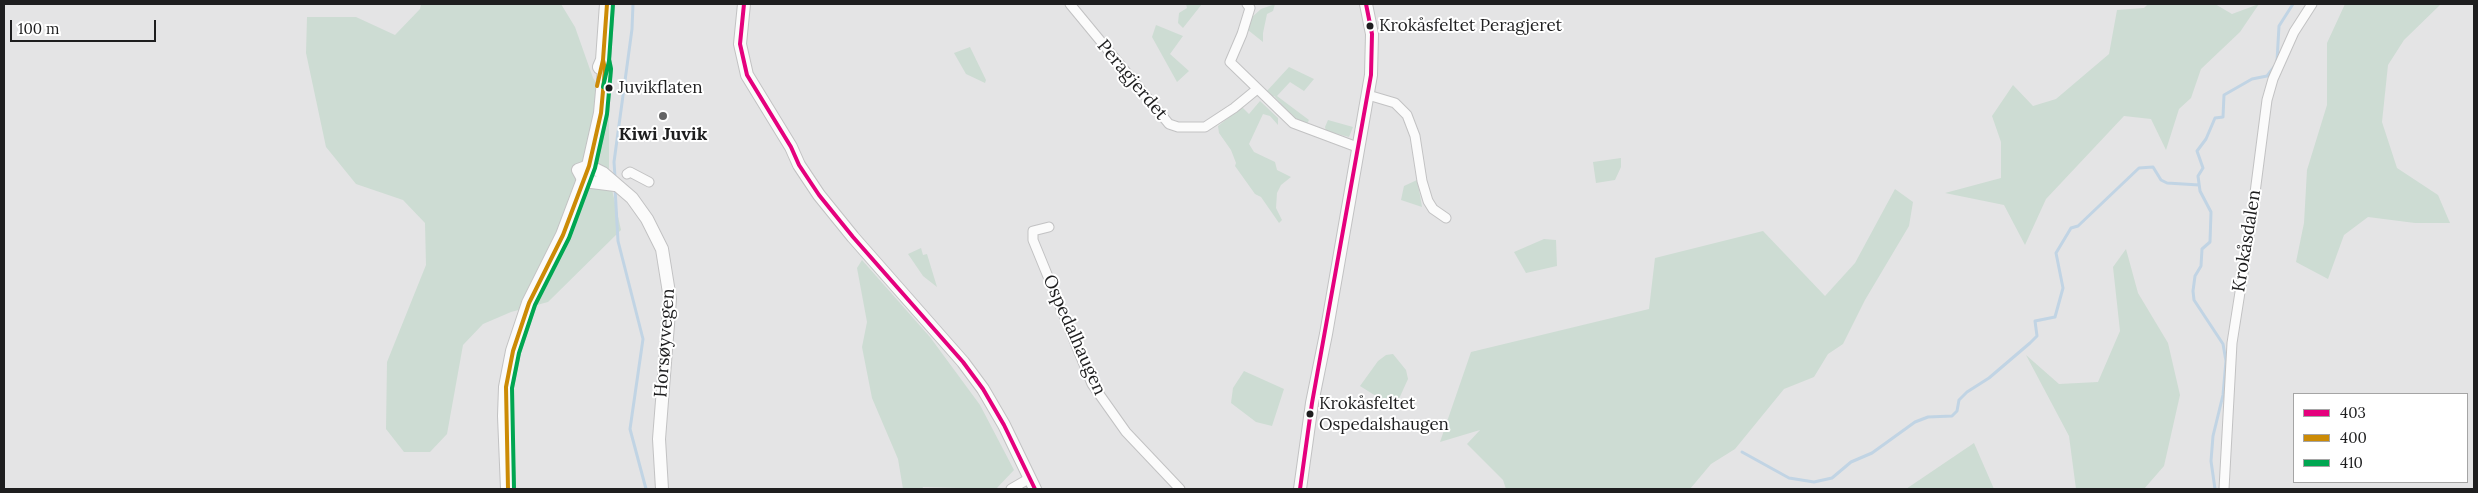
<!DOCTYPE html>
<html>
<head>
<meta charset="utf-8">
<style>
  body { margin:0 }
  #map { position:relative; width:2478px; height:493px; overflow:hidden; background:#e4e4e5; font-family:Lora,serif }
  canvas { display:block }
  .frame { position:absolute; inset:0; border:5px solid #1e1e1f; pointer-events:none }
  .legend { position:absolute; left:2293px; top:393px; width:175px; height:90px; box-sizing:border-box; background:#fff; border:1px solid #a5a5a5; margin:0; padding:6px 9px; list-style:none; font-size:15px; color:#1e1e1f }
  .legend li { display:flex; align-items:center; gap:10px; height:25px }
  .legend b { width:25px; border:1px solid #a5a5a5 }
  .scale { position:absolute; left:10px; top:20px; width:146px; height:22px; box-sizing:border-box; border:2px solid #1e1e1f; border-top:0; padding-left:6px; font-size:15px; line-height:18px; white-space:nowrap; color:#1e1e1f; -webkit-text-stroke:4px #fff; paint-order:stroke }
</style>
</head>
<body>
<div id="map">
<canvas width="2478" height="493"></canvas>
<div class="frame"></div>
<ul class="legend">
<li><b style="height:6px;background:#e5007d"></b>403</li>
<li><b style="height:6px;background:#cc8b06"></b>400</li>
<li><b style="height:6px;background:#00a651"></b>410</li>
</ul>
<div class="scale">100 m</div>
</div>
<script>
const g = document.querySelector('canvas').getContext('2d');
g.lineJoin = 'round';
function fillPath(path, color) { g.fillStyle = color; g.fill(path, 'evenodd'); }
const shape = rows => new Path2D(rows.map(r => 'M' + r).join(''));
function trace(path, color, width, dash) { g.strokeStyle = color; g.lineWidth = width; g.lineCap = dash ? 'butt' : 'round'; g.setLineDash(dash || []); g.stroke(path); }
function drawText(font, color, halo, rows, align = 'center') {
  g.font = font + ' Lora,serif'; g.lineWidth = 4; g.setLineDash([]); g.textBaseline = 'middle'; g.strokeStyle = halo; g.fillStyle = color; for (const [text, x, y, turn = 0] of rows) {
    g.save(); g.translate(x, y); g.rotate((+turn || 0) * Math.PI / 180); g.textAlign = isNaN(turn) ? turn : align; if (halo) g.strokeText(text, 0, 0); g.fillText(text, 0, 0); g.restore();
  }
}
const green = shape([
  [421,4,561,4,575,27,593,78,609,102,609,176,621,230,548,302,511,312,483,324,463,345,447,434,430,452,404,452,386,429,387,362,426,265,425,223,403,200,356,184,326,147,306,53,307,17,356,17,395,35,420,9],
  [1186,4,1202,4,1183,28,1178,23,1179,13,1187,8],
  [1275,4,1273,11,1267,14,1263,33,1263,42,1248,30,1251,18,1261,9],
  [2148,4,2215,4,2232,14,2259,4,2240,32,2201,69,2191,98,2179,109,2166,150,2151,119,2124,116,2046,199,2025,245,2004,205,1945,193,2001,178,2001,142,1992,116,2013,85,2033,106,2056,99,2109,54,2117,10,2144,8],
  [2345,4,2441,4,2404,40,2388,65,2382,122,2397,168,2438,195,2450,223,2415,223,2368,217,2344,235,2328,279,2296,262,2304,223,2307,170,2327,105,2327,43],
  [1156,25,1183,36,1170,54,1189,71,1177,82,1152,37],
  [970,47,986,80,985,83,966,74,954,53],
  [1289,67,1314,79,1304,91,1290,82,1277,96,1309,120,1307,124,1293,117,1274,96,1272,98,1266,92],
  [1260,101,1278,118,1278,125,1270,116,1263,114,1249,144,1254,152,1275,162,1277,170,1291,177,1281,185,1277,193,1276,208,1282,220,1279,223,1261,197,1255,194,1235,166,1236,163,1231,150,1219,133,1218,126,1242,107,1249,114],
  [1328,120,1353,127,1349,137,1326,131,1325,127],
  [1621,158,1621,167,1615,180,1596,183,1593,162],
  [1417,180,1420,195,1422,207,1401,200,1404,186],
  [1895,189,1913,202,1909,226,1865,300,1843,344,1828,354,1814,377,1784,389,1735,449,1711,464,1690,489,1506,489,1503,480,1467,444,1480,430,1440,442,1471,352,1649,309,1655,258,1763,231,1825,296,1855,263],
  [1544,239,1556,240,1557,266,1526,273,1514,252],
  [921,248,923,255,927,254,937,287,923,276,908,254],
  [2126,249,2138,293,2168,343,2180,395,2164,466,2144,489,2076,489,2069,436,2026,355,2059,384,2098,382,2120,331,2113,267],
  [862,260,930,337,980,405,1014,470,996,489,923,487,922,489,903,489,898,459,872,398,862,347,867,322,857,268],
  [1393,354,1406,370,1408,379,1398,401,1387,403,1360,386,1378,361,1386,355],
  [1244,371,1284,389,1272,426,1256,422,1231,403,1233,388],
  [1974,443,1994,489,1906,489]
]);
const stream = shape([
  [2277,61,2279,26,2293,4],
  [615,177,614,162,632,29,633,4],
  [615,188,618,241,643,339,630,429,646,489],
  [1742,452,1789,478,1814,482,1832,478,1851,462,1872,453,1915,422,1928,417,1952,416,1957,411,1959,400,1967,392,1989,378,2030,343,2037,336,2035,321,2055,317,2063,288,2056,253,2071,228,2078,226,2139,168,2153,167,2161,180,2167,183,2199,185],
  [2215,489,2211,461,2213,436,2223,395,2226,361,2223,344,2194,300,2193,291,2195,276,2201,266,2202,249,2210,242,2211,212,2200,191,2198,176,2203,168,2197,151,2206,139,2215,118,2223,117,2224,95,2252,79,2267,76,2274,67]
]);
const street = shape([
  [1070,4,1169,124,1178,127,1205,127,1234,108,1256,90],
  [1247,4,1250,8,1242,34,1230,62,1293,123,1357,147],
  [1368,95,1395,103,1407,115,1415,136,1422,181,1428,201,1433,209,1446,218],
  [627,174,630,172,649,182],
  [1049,227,1033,231,1033,240,1092,384,1126,432,1180,489],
  [1011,489,1030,478],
  [2224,489,2232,343,2252,216,2267,100,2273,79,2294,32,2312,4]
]);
const secondary = shape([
  [744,4,740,44,747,75,791,147,799,165,819,195,853,237,963,362,983,389,1004,425,1035,489],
  [615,185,584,181,578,170,589,166,603,173,632,198,647,219,662,249,670,299,659,439,662,489],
  [1300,489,1312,403,1326,334,1371,75,1372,34,1366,4]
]);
const primary = shape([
  [600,67,603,60,607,4],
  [508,489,505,416,506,387,513,351,529,303,563,235,589,166,601,113,605,69,603,60]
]);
const bus1 = shape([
  [744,4,740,44,747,75,791,147,799,165,819,195,853,237,963,362,983,389,1004,425,1035,489],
  [1300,489,1312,403,1371,75,1372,34,1366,4]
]);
const bus2 = shape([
  [597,86,603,60,607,4],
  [508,489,506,387,513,351,529,303,563,235,589,166,601,113,605,69,603,60]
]);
const bus3 = shape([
  [603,87,609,61,613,4],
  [514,489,512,388,519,353,535,305,569,238,595,168,607,114,611,69,609,59]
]);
const markers = [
  [1370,26,4.5,"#1e1e1f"],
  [609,88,4.5,"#1e1e1f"],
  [663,116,5,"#636364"],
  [1310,414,4.5,"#1e1e1f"]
];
const busNames = [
  ["Krokåsfeltet Peragjeret",1379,26],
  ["Juvikflaten",618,88],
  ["Krokåsfeltet",1319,404],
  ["Ospedalshaugen",1319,425]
];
const streetNames = [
  ["Peragjerdet",1132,80,50],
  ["Krokåsdalen",2247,241,-81],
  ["Ospedalhaugen",1074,335,66],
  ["Horsøyvegen",665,343,-86]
];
const poiNames = [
  ["Kiwi Juvik",663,135]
];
fillPath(green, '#cddcd3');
trace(stream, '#c1d4e4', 3);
trace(street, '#c2c2c3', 11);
trace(secondary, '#c2c2c3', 14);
trace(primary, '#c2c2c3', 16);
trace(street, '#fbfbfb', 9);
trace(secondary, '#fbfbfb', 12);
trace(primary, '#fbfbfb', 14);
trace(bus1, '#e5007d', 4);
trace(bus2, '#cc8b06', 4);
trace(bus3, '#00a651', 4);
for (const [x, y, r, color] of markers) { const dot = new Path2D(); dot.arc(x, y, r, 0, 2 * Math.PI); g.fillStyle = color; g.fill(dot); trace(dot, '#fff', 2); }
drawText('17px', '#1e1e1f', '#fff', busNames, 'left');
drawText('18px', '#1e1e1f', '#fff', streetNames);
drawText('bold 18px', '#1e1e1f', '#fff', poiNames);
</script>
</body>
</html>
